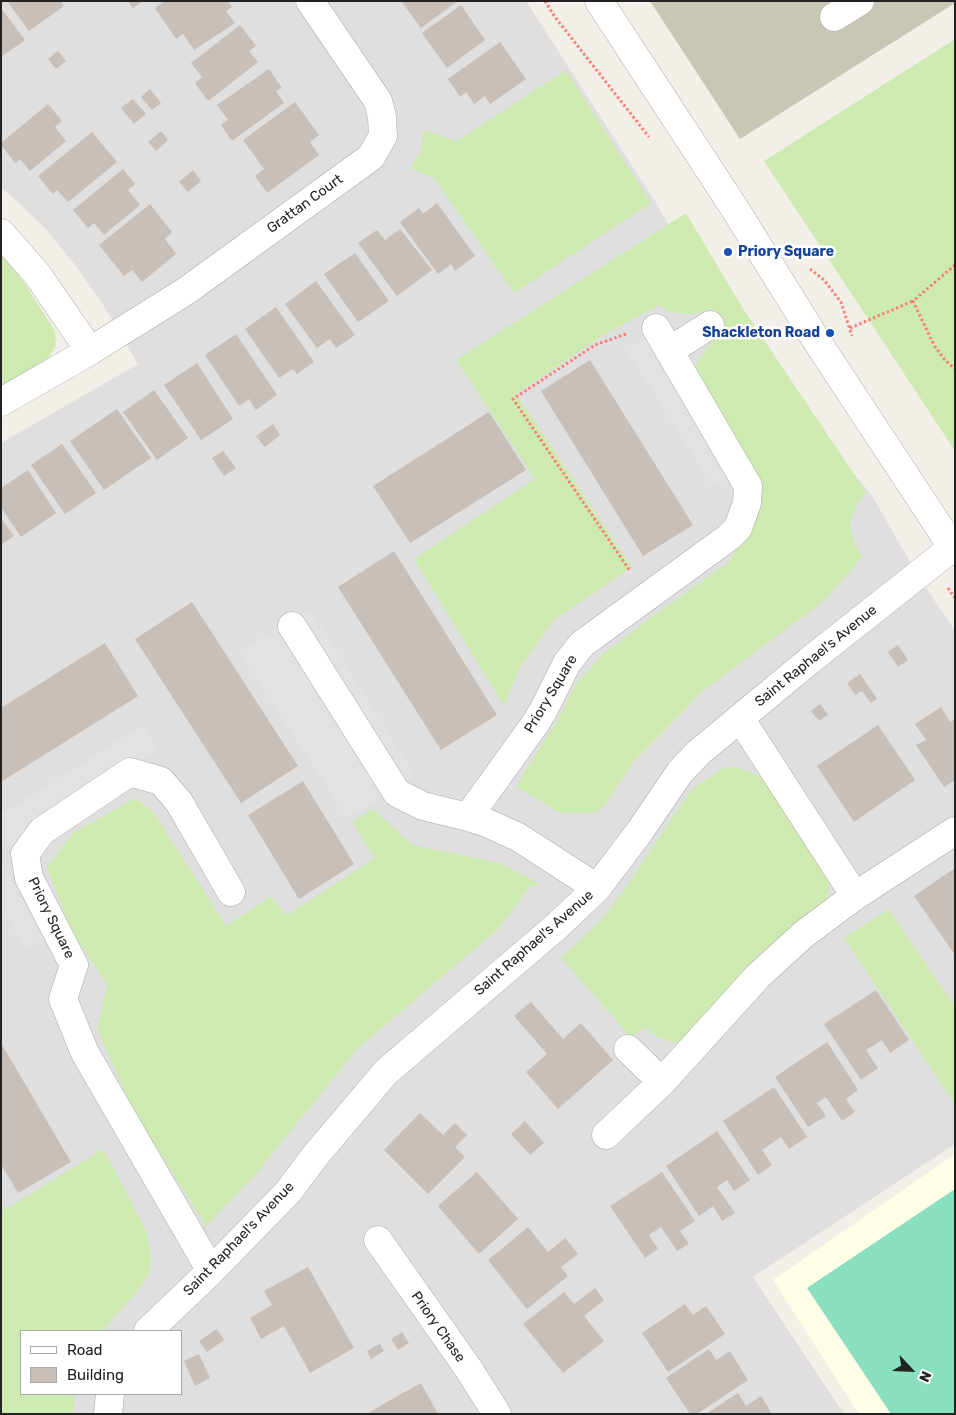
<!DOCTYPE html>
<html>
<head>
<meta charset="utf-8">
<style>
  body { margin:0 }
  #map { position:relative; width:956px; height:1415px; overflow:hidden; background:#f2efe9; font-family:Rubik,sans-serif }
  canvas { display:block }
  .frame { position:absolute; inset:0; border:2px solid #222; pointer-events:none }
  .legend { position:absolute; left:20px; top:1330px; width:162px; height:65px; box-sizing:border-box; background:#fff; border:1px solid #a7a7a7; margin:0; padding:6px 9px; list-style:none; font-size:15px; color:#222 }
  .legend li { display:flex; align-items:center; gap:10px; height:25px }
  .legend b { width:25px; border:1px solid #a7a7a7 }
  .north { position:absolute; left:886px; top:1345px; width:50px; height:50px; -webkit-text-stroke:4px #fff; paint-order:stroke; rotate:115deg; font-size:14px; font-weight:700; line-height:20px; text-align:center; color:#222 }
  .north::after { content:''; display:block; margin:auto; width:18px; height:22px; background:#222; clip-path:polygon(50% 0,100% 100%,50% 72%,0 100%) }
</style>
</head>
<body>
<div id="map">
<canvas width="956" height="1415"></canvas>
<div class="frame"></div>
<ul class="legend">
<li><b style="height:6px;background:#fff"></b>Road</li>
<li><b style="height:14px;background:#c7bfb8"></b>Building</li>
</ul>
<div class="north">N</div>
</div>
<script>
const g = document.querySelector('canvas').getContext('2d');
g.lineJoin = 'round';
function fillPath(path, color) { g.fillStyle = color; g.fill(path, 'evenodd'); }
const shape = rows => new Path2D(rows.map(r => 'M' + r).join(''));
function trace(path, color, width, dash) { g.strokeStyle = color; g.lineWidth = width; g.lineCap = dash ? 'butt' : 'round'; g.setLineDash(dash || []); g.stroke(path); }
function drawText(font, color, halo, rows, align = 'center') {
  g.font = font + ' Rubik,sans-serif'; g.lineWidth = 5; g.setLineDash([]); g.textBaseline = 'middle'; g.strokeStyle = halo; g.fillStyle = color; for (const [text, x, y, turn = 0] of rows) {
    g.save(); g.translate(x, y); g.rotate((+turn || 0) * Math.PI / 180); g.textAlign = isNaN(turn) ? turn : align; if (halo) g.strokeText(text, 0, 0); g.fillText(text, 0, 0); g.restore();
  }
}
const residential = shape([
  [1,1,526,1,656,203,723,319,871,494,923,584,955,630,955,1144,753,1277,844,1414,1,1414,1,443,138,364,104,306,75,265,44,227,6,191,1,189],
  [21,1331,181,1331,181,1394,21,1394]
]);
const education = shape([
  [955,1154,955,1414,859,1414,773,1280]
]);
const construction = shape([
  [650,1,955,1,955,3,740,139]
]);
const grass = shape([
  [955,39,955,451,764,161],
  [566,70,651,203,514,293,434,178,410,168,420,152,424,130,457,141],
  [686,213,742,307,866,492,858,502,851,518,850,528,856,546,862,557,824,601,704,690,634,761,604,807,594,813,561,813,517,787,524,772,559,718,575,685,602,655,650,618,729,562,748,528,757,480,746,454,717,412,695,366,712,341,723,333,711,309,694,314,667,312,660,305,605,334,516,394,632,567,554,620,519,669,504,706,414,559,535,479,456,360],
  [1,254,23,281,55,331,56,346,48,358,1,386],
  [733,767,746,770,762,778,827,875,829,887,827,899,764,950,733,982,712,1014,681,1045,656,1036,646,1027,631,1037,561,958,602,919,621,894,692,789,723,768],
  [135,798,154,813,226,926,270,897,287,915,375,858,352,822,373,809,412,845,500,863,540,884,530,886,498,929,356,1050,256,1174,206,1226,134,1112,97,1029,107,985,70,928,47,868,73,833],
  [889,909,955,1007,955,1105,844,938],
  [103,1149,145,1228,149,1245,151,1261,149,1273,140,1288,102,1331,21,1331,21,1394,75,1394,73,1414,1,1414,1,1202,6,1209]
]);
const pitch = shape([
  [955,1189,955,1414,891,1414,807,1288]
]);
const parking = shape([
  [662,327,744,469,713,488,626,350],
  [310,608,415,775,347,819,239,652],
  [142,725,158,749,1,850,1,815],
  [1,861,45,938,25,950,1,909]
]);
const building = shape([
  [7,1,61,1,64,6,29,31],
  [128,1,143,1,133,8],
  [165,1,228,1,232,7,226,11,235,23,194,50,183,34,176,39,155,8],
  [401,1,458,1,421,28],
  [461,5,485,40,447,68,422,33],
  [1,8,25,40,1,57],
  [240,25,256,46,249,51,258,62,208,101,195,83,202,77,191,63],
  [500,42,526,79,490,104,485,96,474,104,466,92,460,97,448,79],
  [58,51,66,61,56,69,48,59],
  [269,69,282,88,276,91,284,103,232,141,221,125,228,120,217,105],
  [150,89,161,103,152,110,141,97],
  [133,99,146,114,134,124,121,108],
  [295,102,319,135,310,142,319,155,267,193,255,176,264,169,243,140],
  [48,104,62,121,55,127,66,141,30,171,20,159,15,163,1,145,1,143],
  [161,131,168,140,156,151,148,142],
  [92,132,117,162,68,202,57,190,53,194,38,176],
  [123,169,135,184,128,190,140,205,104,235,94,223,88,228,73,210],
  [193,170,201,181,188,192,179,182],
  [437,203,475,256,455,271,451,264,438,274,400,222,419,208,423,214],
  [150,204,172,232,165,239,176,254,142,282,132,270,124,276,99,245],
  [400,229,432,270,397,296,358,243,377,230,385,240],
  [355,253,389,301,358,322,324,274],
  [316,281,355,335,336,348,330,339,317,348,285,304],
  [276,307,314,362,297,374,293,369,279,378,245,329],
  [236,334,277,395,256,410,249,399,239,406,205,355],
  [590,360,693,525,643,556,541,391],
  [197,363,233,419,201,440,164,385],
  [154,390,188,438,157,460,123,412],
  [117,409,151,458,104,490,70,441],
  [489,412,526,470,410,543,373,486],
  [273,424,280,435,265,447,256,436],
  [62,444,96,493,65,514,31,465],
  [223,451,236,468,224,476,212,458],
  [28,470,56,513,21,537,1,507,1,488],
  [1,518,14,536,1,545],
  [394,551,497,715,441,750,338,587],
  [192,602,298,766,241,803,135,639],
  [105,643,138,696,1,782,1,708],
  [898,645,908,660,898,667,888,652],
  [860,674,877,699,871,703,862,691,855,695,847,683],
  [820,704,828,715,819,721,811,711],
  [941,707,950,722,955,719,955,780,944,787,916,745,926,740,915,724],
  [878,725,915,780,854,822,817,766],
  [303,781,354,864,299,899,248,815],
  [955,868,955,955,914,896],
  [876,990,909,1040,890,1053,882,1040,866,1050,878,1068,861,1080,824,1024],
  [531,1002,563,1039,581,1023,613,1060,558,1109,526,1072,547,1054,514,1016],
  [827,1042,858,1090,846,1099,855,1112,842,1121,826,1097,817,1103,826,1116,808,1127,775,1077],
  [1,1043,71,1162,18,1193,1,1164],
  [774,1087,807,1137,789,1149,781,1137,762,1150,772,1165,758,1175,723,1121],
  [420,1113,443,1135,455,1123,467,1135,455,1147,465,1157,428,1194,384,1150],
  [525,1121,544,1143,530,1155,511,1134],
  [717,1131,750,1180,734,1191,727,1180,717,1187,735,1213,722,1221,713,1206,699,1216,666,1166],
  [477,1172,518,1219,479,1254,438,1206],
  [662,1172,695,1221,680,1231,689,1244,677,1251,661,1227,649,1235,658,1249,645,1258,610,1206],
  [528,1227,548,1252,565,1238,578,1254,561,1267,568,1276,527,1309,488,1260],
  [308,1267,354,1348,310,1373,284,1326,261,1339,250,1318,272,1305,264,1291],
  [595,1288,604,1300,584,1316,604,1341,563,1373,523,1324,564,1292,574,1304],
  [685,1304,693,1315,706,1306,725,1334,668,1372,642,1333],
  [217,1329,224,1340,207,1352,199,1341],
  [402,1332,409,1343,398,1350,391,1339],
  [380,1344,384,1351,371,1359,367,1351],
  [709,1349,716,1360,730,1351,748,1380,697,1414,690,1414,666,1378],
  [199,1354,210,1378,195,1386,184,1361],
  [421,1383,438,1414,367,1414,387,1402],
  [738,1393,746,1406,761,1396,772,1414,706,1414]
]);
const path = shape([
  [545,1,555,17,649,137],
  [955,265,913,301,934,345,944,359,955,369],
  [810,269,824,280,841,302,852,336],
  [850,328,913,301],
  [626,334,595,345,513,399,630,571],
  [948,588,955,598]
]);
const minor = shape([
  [599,1,735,209,820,346,955,551],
  [834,17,860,1],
  [1,233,37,274,90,351],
  [669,351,710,325],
  [1,402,90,351,186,291,371,157,383,136,382,117,378,101,310,1],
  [292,626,397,793,423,806,468,817],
  [740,718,855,896],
  [597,888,518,837,487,823,468,817,535,724,544,709,567,663,582,644,729,537,738,528,747,503,748,486,656,328],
  [628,1049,662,1082],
  [606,1135,662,1082,758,976,804,934,855,896,955,831],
  [378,1240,468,1368,497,1414],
  [211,1271,85,1053,63,999,74,965,29,878,25,854,42,831,130,772,161,781,179,802,231,892],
  [148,1331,211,1271,288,1192,315,1156,386,1072,557,926,597,888,640,831,680,772,698,753,809,661,953,547],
  [108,1414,110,1394]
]);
const markers = [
  [728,252,5,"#1a4fb4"],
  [830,333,5,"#1a4fb4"]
];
const streetNames = [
  ["Grattan Court",305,204,-36],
  ["Saint Raphael's Avenue",816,656,-39],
  ["Priory Square",551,694,-59],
  ["Priory Square",51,918,64],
  ["Saint Raphael's Avenue",534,943,-41],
  ["Saint Raphael's Avenue",239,1239,-46],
  ["Priory Chase",438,1327,55]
];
const transitNames = [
  ["Priory Square",738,252],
  ["Shackleton Road",820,333,"right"]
];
fillPath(residential, '#e0dfdf');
fillPath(education, '#ffffe5');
fillPath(construction, '#c7c7b4');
fillPath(grass, '#cdebb0');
fillPath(pitch, '#88e0be');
fillPath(parking, '#e2e2e2');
fillPath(building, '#c7bfb8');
trace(minor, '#a9a9a9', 29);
trace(path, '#fa8072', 3, [2.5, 2.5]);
trace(minor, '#fff', 28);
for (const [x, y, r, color] of markers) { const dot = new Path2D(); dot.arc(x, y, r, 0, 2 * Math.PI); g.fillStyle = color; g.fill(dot); trace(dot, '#fff', 2); }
drawText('14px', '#222', '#fff', streetNames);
drawText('bold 14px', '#164399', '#fff', transitNames, 'left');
</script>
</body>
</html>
